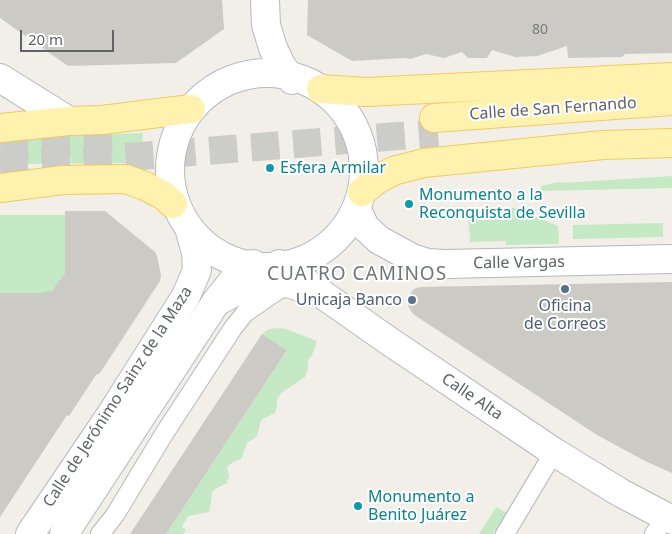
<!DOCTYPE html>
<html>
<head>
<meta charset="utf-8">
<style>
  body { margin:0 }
  #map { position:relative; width:672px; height:534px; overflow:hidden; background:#f1efe8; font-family:"Noto Sans",sans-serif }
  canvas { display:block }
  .scale { position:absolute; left:20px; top:30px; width:94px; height:22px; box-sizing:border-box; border:2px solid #5f6368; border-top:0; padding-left:6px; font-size:15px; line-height:18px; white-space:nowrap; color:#5f6368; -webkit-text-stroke:4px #fff; paint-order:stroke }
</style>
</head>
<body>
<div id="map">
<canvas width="672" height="534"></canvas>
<div class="scale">20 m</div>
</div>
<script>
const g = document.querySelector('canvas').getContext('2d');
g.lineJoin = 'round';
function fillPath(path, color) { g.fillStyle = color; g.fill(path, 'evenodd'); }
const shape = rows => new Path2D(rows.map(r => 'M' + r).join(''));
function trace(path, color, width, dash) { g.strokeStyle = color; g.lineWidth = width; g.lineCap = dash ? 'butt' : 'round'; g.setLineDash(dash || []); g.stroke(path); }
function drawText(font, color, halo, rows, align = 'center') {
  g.font = font + ' "Noto Sans",sans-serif'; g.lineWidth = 4; g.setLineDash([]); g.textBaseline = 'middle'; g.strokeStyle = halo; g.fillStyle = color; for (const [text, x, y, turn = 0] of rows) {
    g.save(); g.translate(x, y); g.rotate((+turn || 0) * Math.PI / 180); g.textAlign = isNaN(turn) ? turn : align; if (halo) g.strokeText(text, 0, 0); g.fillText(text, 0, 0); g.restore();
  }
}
const green = shape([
  [143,133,141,163,15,164,16,138],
  [672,176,672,188,541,191,541,186,558,182,562,183],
  [515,208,558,226,559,244,506,245,506,241,470,242,468,210],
  [0,215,65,215,65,273,51,293,0,293],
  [663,223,663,237,573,239,573,225],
  [278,328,286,329,317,341,312,355,308,360,308,368,305,377,281,393,277,399,277,406,275,413,261,420,257,436,247,443,241,459,233,462,227,467,229,476,227,483,219,487,212,492,211,502,209,512,188,516,182,527,186,530,183,534,166,534,287,350,262,334,269,329],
  [496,507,507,513,493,534,479,534]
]);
const building = shape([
  [0,0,222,0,224,29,176,63,68,66,0,18],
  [308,0,672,0,672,53,625,54,622,57,568,58,567,46,537,56,515,57,492,50,487,58,468,58,462,52,444,58,426,54,410,59,405,58,352,61,307,35],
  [65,211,105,211,155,252,157,256,161,275,160,281,100,373,96,375,69,416,67,415,0,517,0,293,38,293,52,291,65,273],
  [672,282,672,473,647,462,597,435,413,314,408,306,408,297,414,289,421,287],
  [262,334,287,350,166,534,130,534]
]);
const primaryTunnel = shape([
  [0,147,121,139],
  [0,167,438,133]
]);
const service = shape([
  [100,534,115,515,164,434,233,328,245,313,284,286],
  [505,534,554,452],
  [654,534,666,517]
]);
const minor = shape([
  [357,210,365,227,379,240,412,258,428,263,446,264,672,259]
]);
const tertiary = shape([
  [0,78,69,121],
  [279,264,297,275,319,292,389,341,554,452,621,493,672,520],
  [216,302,235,292,260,285,287,283,310,290]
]);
const secondary = shape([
  [265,0,266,25,273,48,281,65,292,80],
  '170 170a97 97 0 1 1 194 0a97 97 0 1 1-194 0Z',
  [30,534,112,413,186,296,197,270,196,253,189,228],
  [64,534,216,302,239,273,253,264]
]);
const primary = shape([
  [321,89,366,92,672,77],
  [434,118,672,101],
  [0,128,69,121,102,120,191,109],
  [0,188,63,180,126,179,145,186,163,195,173,204],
  [362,192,375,181,393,171,424,163,603,145,672,143]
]);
const markers = [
  [270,168,5,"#0f9aa8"],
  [409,204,5,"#0f9aa8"],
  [565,289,5,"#5c6f8a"],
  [412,300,5,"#5c6f8a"],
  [358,506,5,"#0f9aa8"]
];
const numberNames = [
  ["80",540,30]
];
const streetNames = [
  ["Calle de San Fernando",553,109,-4],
  ["Calle Vargas",519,263,-1],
  ["Calle de Jerónimo Sainz de la Maza",118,397,-57],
  ["Calle Alta",472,397,34]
];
const cultureNames = [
  ["Esfera Armilar",280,168],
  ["Monumento a la",419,195],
  ["Reconquista de Sevilla",419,213],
  ["Monumento a",368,497],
  ["Benito Juárez",368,515]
];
const serviceNames = [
  ["Unicaja Banco",402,300],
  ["Oficina",565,306,"center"],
  ["de Correos",565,324,"center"]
];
const quarterNames = [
  ["CUATRO CAMINOS",357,275]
];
fillPath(green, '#c5e8c5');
fillPath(building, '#cccac5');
trace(primaryTunnel, '#ccccc8', 28, [28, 14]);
trace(service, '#b5b8bc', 20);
trace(minor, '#b5b8bc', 30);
trace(tertiary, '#b5b8bc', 30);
trace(secondary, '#b6babf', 30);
trace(primary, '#f2c960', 30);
trace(service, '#fff', 18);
trace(minor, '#fff', 28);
trace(tertiary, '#fff', 28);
trace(secondary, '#fff', 28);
trace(primary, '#fff2af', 28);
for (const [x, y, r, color] of markers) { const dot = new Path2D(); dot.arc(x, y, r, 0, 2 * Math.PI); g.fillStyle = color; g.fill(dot); trace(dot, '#fff', 2); }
drawText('14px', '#7a7d7f', null, numberNames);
drawText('16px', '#5f6368', '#fff', streetNames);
drawText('16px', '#0d838f', '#fff', cultureNames, 'left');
drawText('16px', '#4e5e75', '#fff', serviceNames, 'right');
g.letterSpacing = '1px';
drawText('19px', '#70757a', '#fff', quarterNames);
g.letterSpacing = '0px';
</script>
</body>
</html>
